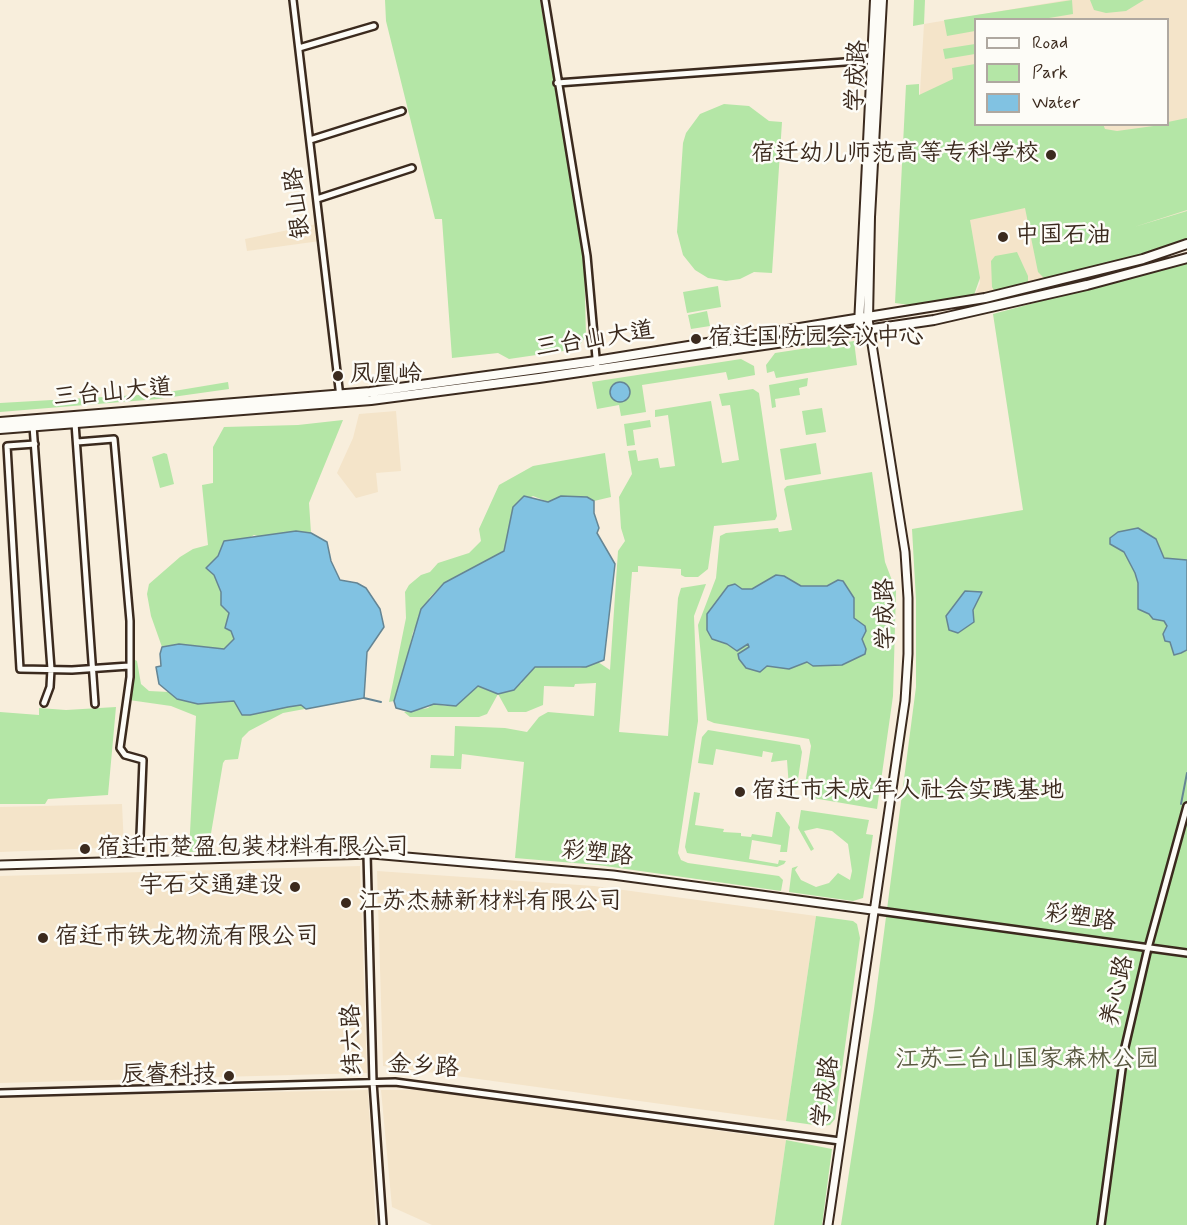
<!DOCTYPE html>
<html>
<head>
<meta charset="utf-8">
<style>
  body { margin:0 }
  #map { position:relative; width:1187px; height:1225px; overflow:hidden; background:#f8eedc; font-family:Mynerve,sans-serif }
  canvas { display:block }
  .legend { position:absolute; left:974px; top:18px; width:195px; height:108px; box-sizing:border-box; background:#fdfcf7; border:2px solid #afa8a0; margin:0; padding:8px 10px; list-style:none; font-size:18px; color:#3b2a1e }
  .legend li { display:flex; align-items:center; gap:12px; height:30px }
  .legend b { width:30px; border:2px solid #afa8a0 }
</style>
</head>
<body>
<div id="map">
<canvas width="1187" height="1225"></canvas>
<ul class="legend">
<li><b style="height:8px;background:#fdfcf7"></b>Road</li>
<li><b style="height:16px;background:#b4e6a6"></b>Park</li>
<li><b style="height:16px;background:#81c2e2"></b>Water</li>
</ul>
</div>
<script>
const g = document.querySelector('canvas').getContext('2d');
g.lineJoin = 'round';
function fillPath(path, color) { g.fillStyle = color; g.fill(path, 'evenodd'); }
const shape = rows => new Path2D(rows.map(r => 'M' + r).join(''));
function trace(path, color, width, dash) { g.strokeStyle = color; g.lineWidth = width; g.lineCap = dash ? 'butt' : 'round'; g.setLineDash(dash || []); g.stroke(path); }
function drawText(font, color, halo, rows, align = 'center') {
  g.font = font + ' Mynerve,"LXGW WenKai TC",sans-serif'; g.lineWidth = 5; g.setLineDash([]); g.textBaseline = 'middle'; g.strokeStyle = halo; g.fillStyle = color; for (const [text, x, y, turn = 0] of rows) {
    g.save(); g.translate(x, y); g.rotate((+turn || 0) * Math.PI / 180); g.textAlign = isNaN(turn) ? turn : align; if (halo) g.strokeText(text, 0, 0); g.fillText(text, 0, 0); g.restore();
  }
}
const built = shape([
  [1066,0,1187,0,1187,211,1080,243,1047,281,974,297,980,283,976,260,910,262,924,24],
  [976,20,1168,20,1168,124,976,124],
  [317,224,320,241,247,251,245,239],
  [396,411,401,471,376,473,378,492,356,498,337,473,353,438,359,414],
  [122,804,124,847,0,852,0,807],
  [360,866,367,1073,0,1083,0,876],
  [377,871,594,886,816,916,786,1121,383,1066],
  [368,1090,376,1225,0,1225,0,1097],
  [381,1090,426,1090,786,1140,774,1225,432,1225,392,1207]
]);
const green = shape([
  [385,0,540,0,584,259,586,336,577,349,509,359,498,353,452,358,442,219,435,219,386,21],
  [914,0,925,0,924,24,913,26],
  [1072,0,1073,14,1043,19,976,20,975,31,947,36,944,20],
  [1090,0,1144,0,1126,11,1106,13,1094,10],
  [975,44,975,54,945,59,943,49],
  [975,64,976,124,1103,124,1105,129,1117,131,1168,124,1168,122,1187,118,1187,210,1134,227,1187,211,1187,241,1141,257,1047,281,1038,272,1025,208,970,220,980,278,974,295,909,305,895,303,906,85,919,84,919,95,953,79,952,68],
  [724,104,749,106,769,121,782,122,772,273,754,272,740,279,726,281,708,278,695,270,683,255,677,232,683,143,686,133,700,114],
  [1017,252,1028,276,1028,285,995,292,992,287,991,261,995,256],
  [1187,262,1187,1225,841,1225,874,1009,916,687,916,600,912,529,1023,510,993,314],
  [718,286,721,307,687,313,683,292],
  [707,311,710,326,691,329,688,315],
  [854,341,857,365,776,378,774,371,767,373,766,365,775,353],
  [741,359,754,366,755,375,728,380,726,372,642,385,646,412,621,416,619,405,597,409,592,382],
  [808,378,807,386,799,388,800,395,775,399,776,407,772,408,769,385],
  [228,382,229,389,158,399,0,412,0,403,156,394],
  [753,389,759,393,777,516,775,520,714,526,708,569,698,577,685,577,681,575,681,569,638,566,638,572,632,572,619,732,668,736,678,598,681,588,706,584,694,616,698,721,678,853,681,860,688,863,779,876,783,880,781,891,598,865,515,858,524,762,462,754,461,769,430,768,431,755,454,756,455,726,505,728,527,732,539,717,548,712,594,716,596,683,575,684,574,687,544,686,543,705,526,712,508,712,498,694,487,714,479,717,410,717,404,712,428,708,433,704,448,706,478,686,487,690,521,684,525,675,535,667,580,668,598,662,610,670,618,551,625,541,621,528,619,497,632,474,628,451,636,450,638,461,658,458,660,468,675,466,668,415,655,417,655,410,711,401,722,463,739,460,730,405,722,406,719,394],
  [822,408,826,432,806,435,802,411],
  [343,420,309,503,311,533,296,531,261,537,254,535,218,556,206,568,214,575,221,592,221,605,357,583,366,588,380,609,384,627,367,652,364,698,283,713,249,731,242,738,238,759,225,760,223,763,208,851,189,852,196,716,171,706,129,700,130,657,137,661,141,684,149,691,169,692,177,699,198,704,234,701,224,649,182,644,162,647,151,616,147,594,149,584,180,557,193,549,208,545,202,485,213,483,213,447,224,427,298,425],
  [650,420,651,427,633,430,635,445,627,446,624,424],
  [816,443,821,474,785,480,780,449],
  [164,453,167,454,174,484,160,488,152,457],
  [605,453,611,497,594,501,587,497,561,496,548,502,533,496,513,507,504,551,444,583,430,597,413,632,402,683,394,701,389,702,406,618,405,592,409,585,421,575,430,572,438,563,469,553,481,541,479,529,499,485,533,466],
  [872,472,885,562,896,591,893,696,877,809,807,797,804,791,811,746,809,739,714,723,707,720,698,625,716,578,720,536,726,533,778,528,779,532,792,530,784,489,787,486],
  [116,707,108,795,48,799,45,804,0,804,0,712,39,715,39,708,66,710],
  [708,730,800,745,802,752,797,786,789,788,787,760,771,762,773,753,763,751,762,757,716,749,713,765,698,763,702,737],
  [694,792,700,793,695,825,724,829,723,832,741,833,741,836,751,837,752,834,772,837,776,812,779,812,790,827,787,852,780,852,781,845,752,840,749,859,778,864,779,860,786,861,784,864,777,867,687,853,685,847],
  [801,810,869,820,866,834,873,835,863,898,853,901,789,892,792,868,798,866,795,870,801,880,816,887,829,883,838,873,850,880,852,871,848,844,832,831,817,828,804,831,814,849,811,851,798,828],
  [816,916,853,921,857,924,860,938,835,1119,830,1125,821,1126,786,1121],
  [786,1140,832,1149,822,1225,774,1225]
]);
const water = shape([
  '610 392a10 10 0 1 1 20 0a10 10 0 1 1-20 0Z',
  [524,496,548,502,561,496,587,497,594,501,594,513,599,528,597,533,615,564,604,660,586,667,535,667,514,690,498,694,478,686,456,706,434,704,411,712,396,708,394,701,421,609,444,583,504,551,513,507,524,496],
  [1138,528,1156,539,1164,558,1187,560,1187,650,1181,653,1174,655,1170,642,1165,641,1163,634,1167,626,1164,621,1153,619,1149,614,1138,609,1138,583,1135,573,1124,552,1110,544,1110,538,1118,532,1138,528],
  [296,531,311,533,327,542,331,561,340,580,357,583,366,588,380,609,384,627,367,652,364,698,306,709,301,705,288,707,250,715,242,715,234,701,198,704,177,699,159,684,156,667,161,666,160,654,162,647,179,644,224,649,234,639,231,631,225,628,229,613,221,605,221,592,214,575,206,568,218,556,224,541,296,531],
  [776,575,784,576,801,586,827,586,838,580,843,581,854,598,854,618,865,626,866,631,862,639,866,649,865,654,842,665,813,666,807,662,789,669,767,666,760,672,746,668,739,659,738,654,749,647,748,644,737,651,727,644,712,639,707,630,707,614,728,586,735,584,742,589,752,589,776,575],
  [965,591,982,592,973,610,974,622,958,633,949,630,946,616,965,591]
]);
const stream = shape([
  [364,698,381,702],
  [1181,804,1187,773]
]);
const minor = shape([
  [293,0,340,397],
  [545,0,587,256,597,369],
  [299,48,374,26],
  [557,83,872,60],
  [310,140,402,111],
  [317,199,412,168],
  [75,423,95,704],
  [33,426,51,669,50,687,44,703],
  [77,442,114,439,130,621,130,677,120,748,125,755,143,760,139,861],
  [35,444,7,446,20,669,72,670,129,666],
  [367,854,373,1082,383,1225],
  [872,910,1187,953],
  [0,1093,395,1082,840,1141],
  [1101,1225,1125,1047,1148,948,1187,806]
]);
const tertiary = shape([
  [0,865,372,854,613,875,872,910],
  [828,1225,905,701,908,654,908,598,905,552,868,319]
]);
const secondary = shape([
  [868,319,870,217,882,0],
  [859,325,875,0],
  [0,422,370,392,596,361,985,298,1143,259,1187,244],
  [0,429,371,400,539,378,934,320,1087,285,1187,258]
]);
const markers = [
  [1051,155,6,"#3b2a1e"],
  [1003,237,6,"#3b2a1e"],
  [696,339,6,"#3b2a1e"],
  [338,376,6,"#3b2a1e"],
  [740,792,6,"#3b2a1e"],
  [85,849,6,"#3b2a1e"],
  [295,887,6,"#3b2a1e"],
  [346,903,6,"#3b2a1e"],
  [43,938,6,"#3b2a1e"],
  [229,1076,6,"#3b2a1e"]
];
const streetNames = [
  ["学成路",858,76,-87],
  ["银山路",299,203,-97],
  ["三台山大道",595,341,-9],
  ["三台山大道",113,394,-5],
  ["学成路",887,614,-91],
  ["彩塑路",597,855,6],
  ["彩塑路",1080,919,8],
  ["养心路",1119,991,-77],
  ["纬六路",354,1040,-92],
  ["金乡路",423,1068,4],
  ["学成路",827,1092,-82]
];
const poiNames = [
  ["宿迁幼儿师范高等专科学校",1039,155,"right"],
  ["中国石油",1015,237],
  ["宿迁国防园会议中心",708,339],
  ["凤凰岭",350,376],
  ["宿迁市未成年人社会实践基地",752,792],
  ["宿迁市楚盈包装材料有限公司",97,849],
  ["宇石交通建设",283,887,"right"],
  ["江苏杰赫新材料有限公司",358,903],
  ["宿迁市铁龙物流有限公司",55,938],
  ["辰睿科技",217,1076,"right"]
];
const parkNames = [
  ["江苏三台山国家森林公园",1027,1061]
];
fillPath(built, '#f4e4c9');
fillPath(green, '#b4e6a6');
fillPath(water, '#81c2e2');
trace(water, '#658594', 1.5);
trace(stream, '#658594', 2);
trace(minor, '#3b2a1e', 10);
trace(tertiary, '#3b2a1e', 11);
trace(secondary, '#3b2a1e', 12);
trace(minor, '#fdfcf7', 5);
trace(tertiary, '#fdfcf7', 7);
trace(secondary, '#fdfcf7', 8);
for (const [x, y, r, color] of markers) { const dot = new Path2D(); dot.arc(x, y, r, 0, 2 * Math.PI); g.fillStyle = color; g.fill(dot); trace(dot, '#fdfcf7', 2); }
drawText('24px', '#3b2a1e', '#fdfcf7', streetNames);
drawText('24px', '#3b2a1e', '#fdfcf7', poiNames, 'left');
drawText('24px', '#595940', '#fdfcf7', parkNames);
</script>
</body>
</html>
